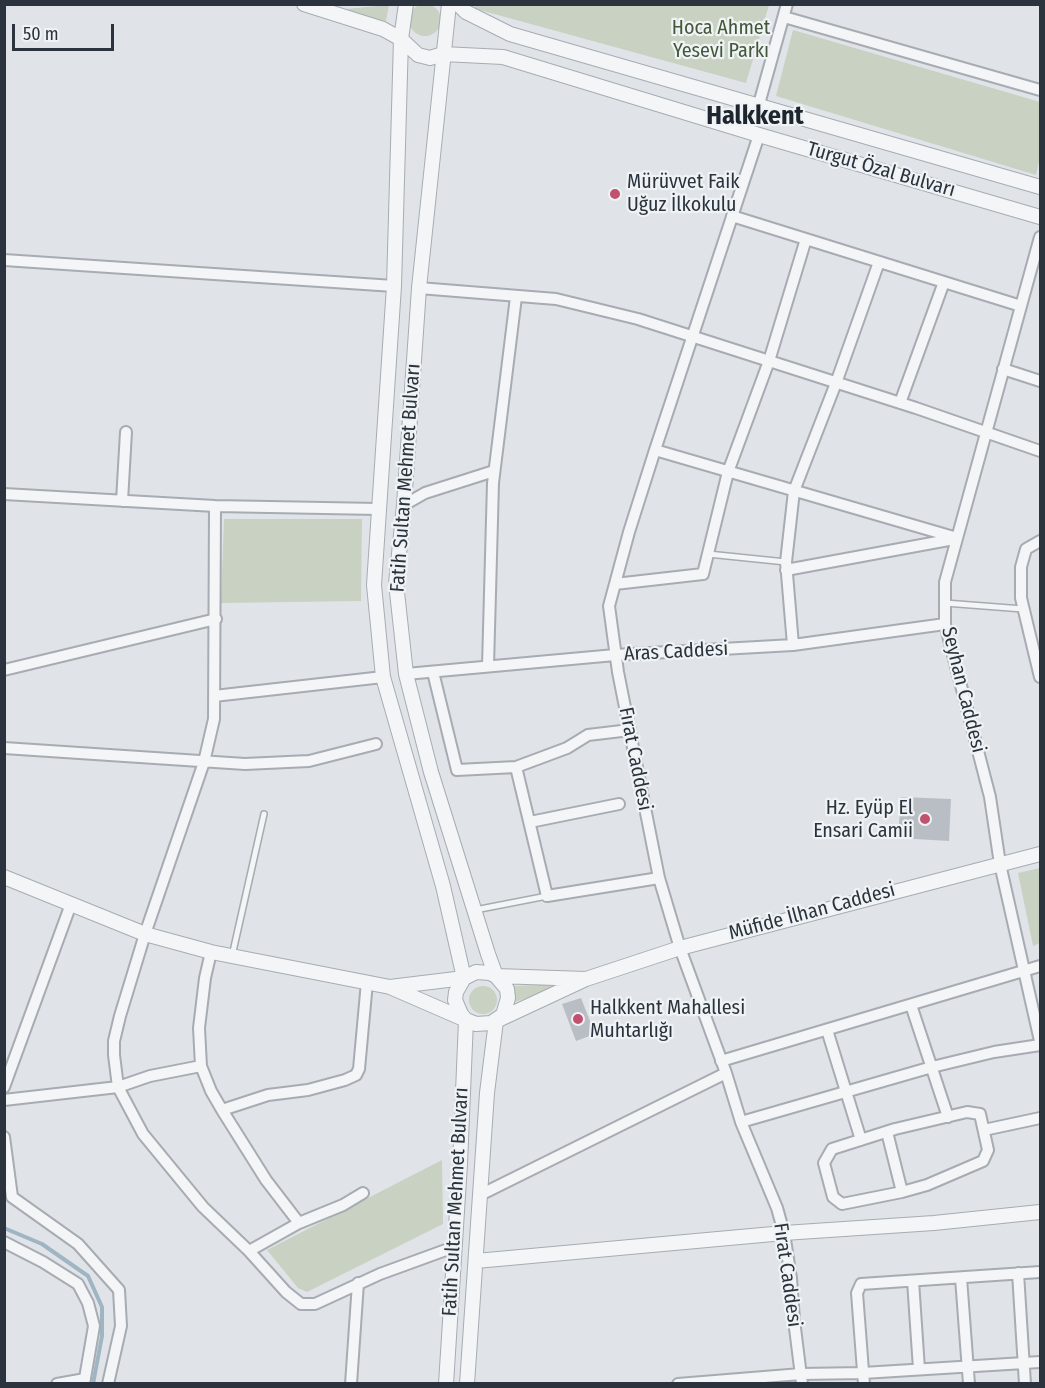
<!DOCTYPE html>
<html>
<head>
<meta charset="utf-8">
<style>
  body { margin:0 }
  #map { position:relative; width:1045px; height:1388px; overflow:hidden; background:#e0e4e8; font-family:"Fira Sans Condensed",sans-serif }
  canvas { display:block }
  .frame { position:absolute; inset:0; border:6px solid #2b343e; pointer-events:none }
  .scale { position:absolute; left:12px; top:24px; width:102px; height:27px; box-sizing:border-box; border:3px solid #2b343e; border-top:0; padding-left:8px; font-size:18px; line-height:21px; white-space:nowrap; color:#2b343e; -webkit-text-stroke:4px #f0f3f5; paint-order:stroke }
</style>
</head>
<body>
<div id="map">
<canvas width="1045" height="1388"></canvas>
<div class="frame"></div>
<div class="scale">50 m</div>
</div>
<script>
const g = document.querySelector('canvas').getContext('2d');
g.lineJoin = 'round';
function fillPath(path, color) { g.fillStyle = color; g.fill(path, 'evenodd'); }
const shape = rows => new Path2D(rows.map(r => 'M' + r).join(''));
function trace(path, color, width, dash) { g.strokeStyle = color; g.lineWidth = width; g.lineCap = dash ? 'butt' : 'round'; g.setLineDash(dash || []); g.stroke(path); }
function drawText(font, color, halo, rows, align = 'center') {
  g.font = font + ' "Fira Sans Condensed",sans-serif'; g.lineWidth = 4.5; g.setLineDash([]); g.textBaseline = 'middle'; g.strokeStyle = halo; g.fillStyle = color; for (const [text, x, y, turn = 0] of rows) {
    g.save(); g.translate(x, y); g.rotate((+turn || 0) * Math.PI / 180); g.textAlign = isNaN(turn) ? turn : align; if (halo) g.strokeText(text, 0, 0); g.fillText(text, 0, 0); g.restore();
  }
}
const green = shape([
  '409 20a16 16 0 1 1 32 0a16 16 0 1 1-32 0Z',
  [389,5,386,21,335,10],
  [474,5,769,5,746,83,476,9],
  [793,30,1040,102,1040,157,1036,175,776,96],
  [224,519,362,519,361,601,221,603],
  [1040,868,1040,943,1033,946,1018,873],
  [566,984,515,1002,511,986],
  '469 1000a14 14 0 1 1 28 0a14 14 0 1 1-28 0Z',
  [442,1160,443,1224,307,1292,298,1288,267,1250]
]);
const stream = shape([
  [4,1228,42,1244,88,1276,102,1307,102,1336,93,1384]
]);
const building = shape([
  [901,797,951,799,949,841,898,838],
  [581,998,595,1034,576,1041,562,1004]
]);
const service = shape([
  [708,554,786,562],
  [945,603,1023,609],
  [475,910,547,896],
  [232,956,264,814]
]);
const minor = shape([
  [784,17,1040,90],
  [759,104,787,4],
  [759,135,655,450,629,532,609,606,618,672,659,878,680,948,726,1073,741,1122,777,1208,784,1233,791,1278,794,1320,802,1384],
  [732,216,1021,306],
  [1040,237,945,582,945,624,990,797,1000,864,1040,1041],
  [4,260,394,286],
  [419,288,556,299,638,319,916,408,1040,451],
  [1003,369,1040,381],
  [900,403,944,282],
  [655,450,957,538],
  [4,494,215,506,378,509],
  [122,501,126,432],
  [404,505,425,493,494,471],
  [215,506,214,719,204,762,145,934,120,1016,114,1041,114,1055,118,1087,143,1134,203,1207,249,1251,286,1292,301,1304,315,1304,380,1274,454,1247],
  [1040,541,1026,549,1021,567,1021,598,1040,677],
  [786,570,954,539],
  [615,584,703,574,728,472,769,361,806,239],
  [793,645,786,562,794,491,836,383,879,262],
  [488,666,493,483,516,297],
  [4,670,216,619],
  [433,672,457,770,516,767,567,748,588,735,630,730],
  [406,674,615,655,793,645,945,624],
  [214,696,383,677],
  [4,748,245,764,309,761,376,744],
  [516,767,547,896,659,878],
  [530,822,619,804],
  [211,952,205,978,199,1028,201,1066,211,1091,222,1110,266,1180,299,1223,249,1251],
  [911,1005,948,1117],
  [827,1030,861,1140],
  [721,1061,1040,966],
  [4,1087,71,904],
  [4,1100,118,1087,150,1076,201,1066],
  [222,1110,268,1095,308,1090,345,1080,356,1075,359,1069,367,982],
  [967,1112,980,1114,988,1150,983,1161,927,1185,902,1192,842,1204,833,1197,824,1163,832,1149,895,1129,967,1112],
  [741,1122,932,1067,994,1052,1040,1045],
  [984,1130,1040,1118],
  [887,1132,902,1192],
  [4,1137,12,1197,78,1244,119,1290,121,1326,108,1384],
  [480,1195,726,1073],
  [299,1223,343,1205,363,1193],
  [4,1242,43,1262,78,1284,88,1303,94,1326,84,1384],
  [1018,1273,1025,1384],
  [961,1278,969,1384],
  [913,1281,919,1369],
  [57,1384,85,1379],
  [351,1384,358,1283],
  [678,1384,801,1374,863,1373,1040,1362],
  [864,1384,857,1293,861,1284,1040,1272]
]);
const tertiary = shape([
  [304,4,383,29,401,39,418,55,430,58,443,54,503,57,759,135,1040,217],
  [449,4,419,288,404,505,396,583,406,674,431,772,488,954,496,976,507,989,508,998,503,1015,491,1023,476,1024,466,1020,461,1014,455,1000,456,992,464,978,476,972,490,973,496,976,586,979],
  [458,4,466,12,510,34,1040,187],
  [4,877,145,934,211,952,390,987,466,1020,460,1164,446,1384],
  [390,987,464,978,443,886,383,677,374,585,394,286,401,39,406,4],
  [476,1261,784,1233,934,1223,1040,1212],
  [467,1384,487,1093,496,1021,586,979,680,948,1040,854]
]);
const markers = [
  [615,194,6,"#c1526f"],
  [925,819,6,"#c1526f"],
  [578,1019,6,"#c1526f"]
];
const parkNames = [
  ["Hoca Ahmet",721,28],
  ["Yesevi Parkı",721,51]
];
const streetNames = [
  ["Turgut Özal Bulvarı",881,170,16],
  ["Fatih Sultan Mehmet Bulvarı",406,478,-86],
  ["Aras Caddesi",676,652,-3],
  ["Seyhan Caddesi",963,690,76],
  ["Fırat Caddesi",635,759,79],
  ["Müfide İlhan Caddesi",812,912,-15],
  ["Fatih Sultan Mehmet Bulvarı",456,1202,-87],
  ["Fırat Caddesi",787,1275,82]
];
const poiNames = [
  ["Mürüvvet Faik",627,182],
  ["Uğuz İlkokulu",627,205],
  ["Hz. Eyüp El",913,808,"right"],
  ["Ensari Camii",913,831,"right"],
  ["Halkkent Mahallesi",590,1008],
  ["Muhtarlığı",590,1031]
];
const districtNames = [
  ["Halkkent",755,117]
];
fillPath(green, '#c8d1c2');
trace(stream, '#9fb5c4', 4);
fillPath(building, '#b8bec4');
trace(service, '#a6acb2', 8);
trace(minor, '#a6acb2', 14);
trace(tertiary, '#a6acb2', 16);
trace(service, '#f3f5f7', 5);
trace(minor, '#f3f5f7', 10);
trace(tertiary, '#f3f5f7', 14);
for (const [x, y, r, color] of markers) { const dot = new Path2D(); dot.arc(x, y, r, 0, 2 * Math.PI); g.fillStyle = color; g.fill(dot); trace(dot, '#f0f3f5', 2); }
drawText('20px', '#435839', '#f0f3f5', parkNames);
drawText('20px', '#2b343e', '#f0f3f5', streetNames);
drawText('20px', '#2b343e', '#f0f3f5', poiNames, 'left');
drawText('bold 26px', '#1d252f', '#f0f3f5', districtNames);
</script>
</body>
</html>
